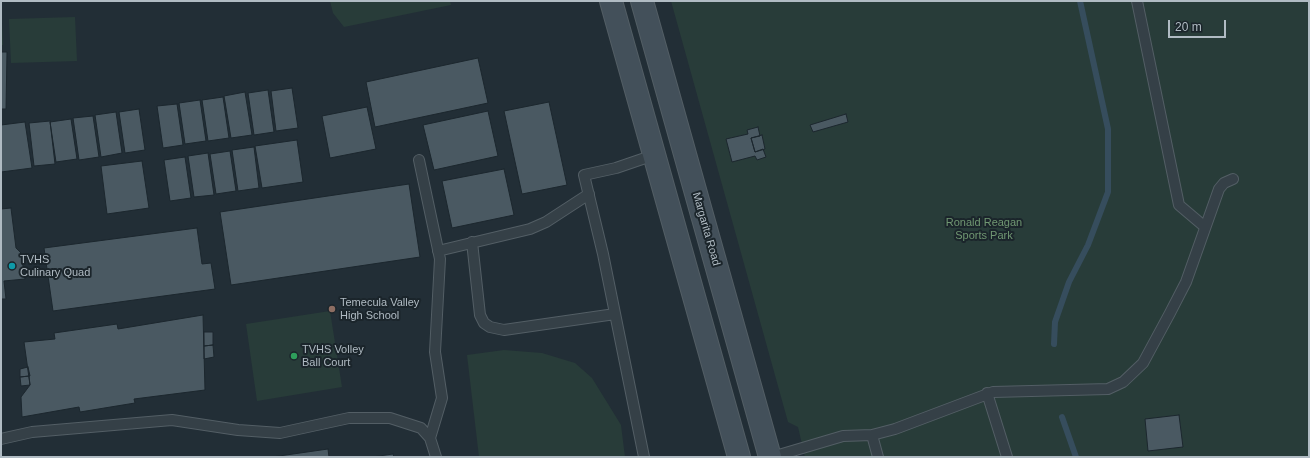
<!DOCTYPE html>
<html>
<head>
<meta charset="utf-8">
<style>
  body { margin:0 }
  #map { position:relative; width:1310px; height:458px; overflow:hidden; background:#222e36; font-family:Helvetica,sans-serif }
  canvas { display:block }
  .frame { position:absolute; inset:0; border:2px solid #b0bbc3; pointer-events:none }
  .scale { position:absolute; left:1168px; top:20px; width:58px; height:18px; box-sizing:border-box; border:2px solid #b0bbc3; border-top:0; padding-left:5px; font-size:12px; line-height:14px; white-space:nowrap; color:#b0bbc3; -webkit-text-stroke:3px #1b252b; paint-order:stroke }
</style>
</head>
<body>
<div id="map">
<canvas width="1310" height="458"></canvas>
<div class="frame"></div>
<div class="scale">20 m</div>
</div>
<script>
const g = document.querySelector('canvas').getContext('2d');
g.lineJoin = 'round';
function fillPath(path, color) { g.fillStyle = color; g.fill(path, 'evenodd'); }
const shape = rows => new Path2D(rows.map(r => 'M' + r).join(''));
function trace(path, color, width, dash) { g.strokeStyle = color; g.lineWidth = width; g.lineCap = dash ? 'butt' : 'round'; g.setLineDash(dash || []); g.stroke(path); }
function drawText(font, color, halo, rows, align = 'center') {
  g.font = font + ' Helvetica,sans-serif'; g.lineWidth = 4; g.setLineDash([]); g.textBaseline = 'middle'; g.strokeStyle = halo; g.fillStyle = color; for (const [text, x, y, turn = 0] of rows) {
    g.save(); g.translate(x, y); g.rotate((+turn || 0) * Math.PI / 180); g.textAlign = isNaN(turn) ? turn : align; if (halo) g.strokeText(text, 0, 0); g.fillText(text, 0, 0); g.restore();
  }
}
const green = shape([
  [1,1,3,45,1,45],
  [330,1,450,1,451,5,344,27,333,13],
  [671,1,1309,1,1309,457,805,457,798,427,788,422],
  [75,17,77,61,11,63,9,19],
  [330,311,342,387,257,401,246,324],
  [504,350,542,353,575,363,592,378,621,425,625,457,479,457,467,355]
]);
const stream = shape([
  [1054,344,1055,322,1069,282,1088,245,1108,192,1108,129,1080,1],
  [1062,417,1076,457]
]);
const building = shape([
  [1,52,7,52,6,109,1,109,1,52],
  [478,58,488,103,375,127,366,82,478,58],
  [292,88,298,128,276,131,271,91,292,88],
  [268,90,274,132,254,135,248,93,268,90],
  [245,92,252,135,231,138,224,96,245,92],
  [223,97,229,138,208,141,202,100,223,97],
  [200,100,206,141,185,144,179,103,200,100],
  [549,102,567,185,522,194,504,111,549,102],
  [177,104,183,145,163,148,157,106,177,104],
  [367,107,376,149,330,158,322,116,367,107],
  [139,109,145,150,125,153,119,112,139,109],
  [488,111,498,156,434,170,423,125,488,111],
  [116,112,122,153,101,157,95,115,116,112],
  [846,114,848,122,813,132,810,125,846,114],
  [93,116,99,157,79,160,73,118,93,116],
  [71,119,77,159,56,162,50,122,71,119],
  [50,121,55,164,34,166,29,123,50,121],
  [25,122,32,168,1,172,1,125,25,122],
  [758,127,760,136,751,138,755,152,763,149,766,157,757,160,755,156,732,162,726,139,748,134,747,130,758,127],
  [762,135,765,149,755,152,751,138,762,135],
  [297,140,303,182,262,188,255,146,297,140],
  [254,147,259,188,238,191,232,150,254,147],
  [230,151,236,191,216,194,210,154,230,151],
  [208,153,214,195,194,197,188,156,208,153],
  [185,157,191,198,170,201,164,160,185,157],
  [142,161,149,208,107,214,101,166,142,161],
  [504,169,514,215,452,228,442,181,504,169],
  [409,184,420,257,231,285,220,212,409,184],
  [11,208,16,248,21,253,25,279,4,281,6,299,1,299,1,209,11,208],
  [197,228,202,264,211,263,215,289,53,311,44,248,197,228],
  [203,315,205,390,134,399,135,403,80,412,79,407,22,417,21,397,30,385,24,342,55,339,54,333,117,324,118,329,203,315],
  [204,332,213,332,213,345,204,346,204,332],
  [213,345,214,357,204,359,204,346,213,345],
  [28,367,30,376,20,377,20,369,28,367],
  [29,376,30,385,21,386,20,377,29,376],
  [1179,415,1183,447,1148,451,1145,419,1179,415],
  [328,449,329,457,272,457,328,449],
  [393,454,394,457,372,457,393,454]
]);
const lane = shape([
  [1137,1,1179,205,1205,227],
  [419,160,440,259,435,352,442,398,430,438,436,457],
  [472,242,480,315,484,323,490,327,504,330,615,314],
  [438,251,530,229,546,222,589,194],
  [987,393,1007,457],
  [872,435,878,457],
  [1,439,32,432,172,420,238,430,280,433,349,418,390,418,421,428,430,438],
  [644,457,603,254,584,175,616,168,654,155],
  [772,457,843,436,872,435,895,429,993,392,1108,389,1123,382,1143,363,1170,313,1186,282,1219,189,1224,183,1233,179]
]);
const secondary = shape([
  [611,1,739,457],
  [642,1,770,457]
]);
const markers = [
  [12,266,4,"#0f9aa8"],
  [332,309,4,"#8d6e63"],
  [294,356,4,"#2e9e5b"]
];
const parkNames = [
  ["Ronald Reagan",984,223],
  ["Sports Park",984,236]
];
const streetNames = [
  ["Margarita Road",706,229,74]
];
const poiNames = [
  ["TVHS",20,260],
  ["Culinary Quad",20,273],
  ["Temecula Valley",340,303],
  ["High School",340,316],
  ["TVHS Volley",302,350],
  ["Ball Court",302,363]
];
fillPath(green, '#283c39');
trace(stream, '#364d5d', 6);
fillPath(building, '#4a5962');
trace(building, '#1c272e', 1);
trace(lane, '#535e65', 12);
trace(secondary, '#535e65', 24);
trace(lane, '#354047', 10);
trace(secondary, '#43505a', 22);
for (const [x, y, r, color] of markers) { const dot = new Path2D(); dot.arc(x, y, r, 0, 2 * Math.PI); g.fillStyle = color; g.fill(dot); trace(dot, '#1b252b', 1.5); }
drawText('11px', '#709772', '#1b252b', parkNames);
drawText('11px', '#b0bbc3', '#1b252b', streetNames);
drawText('11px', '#b0bbc3', '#1b252b', poiNames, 'left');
</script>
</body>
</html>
